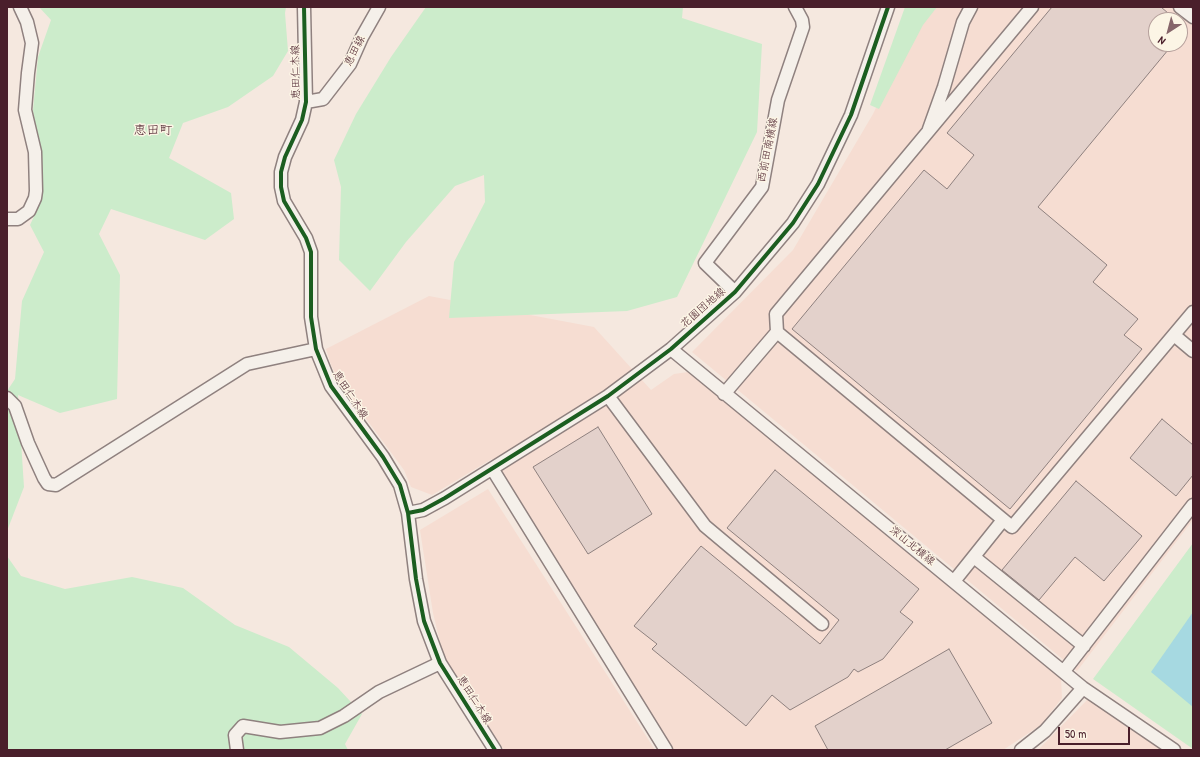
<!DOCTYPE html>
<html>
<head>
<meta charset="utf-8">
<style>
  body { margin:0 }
  #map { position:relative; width:1200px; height:757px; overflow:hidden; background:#f5e8df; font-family:"Patrick Hand",sans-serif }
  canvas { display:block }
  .frame { position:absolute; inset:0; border:8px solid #4a1f2b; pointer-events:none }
  .north { position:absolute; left:1148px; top:12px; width:40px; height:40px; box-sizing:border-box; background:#fcf5e5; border:1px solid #b59f9b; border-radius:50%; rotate:216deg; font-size:11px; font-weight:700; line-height:16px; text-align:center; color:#4a1f2b }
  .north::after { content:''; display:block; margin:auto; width:14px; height:18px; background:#86656a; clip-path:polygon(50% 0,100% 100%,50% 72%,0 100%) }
  .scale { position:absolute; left:1058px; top:727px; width:72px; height:18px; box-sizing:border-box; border:2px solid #4a1f2b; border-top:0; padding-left:5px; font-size:12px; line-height:14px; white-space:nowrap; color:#4a1f2b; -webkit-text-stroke:3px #fcf5e5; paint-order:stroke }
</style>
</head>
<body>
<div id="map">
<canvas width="1200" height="757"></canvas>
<div class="frame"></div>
<div class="north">N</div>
<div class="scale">50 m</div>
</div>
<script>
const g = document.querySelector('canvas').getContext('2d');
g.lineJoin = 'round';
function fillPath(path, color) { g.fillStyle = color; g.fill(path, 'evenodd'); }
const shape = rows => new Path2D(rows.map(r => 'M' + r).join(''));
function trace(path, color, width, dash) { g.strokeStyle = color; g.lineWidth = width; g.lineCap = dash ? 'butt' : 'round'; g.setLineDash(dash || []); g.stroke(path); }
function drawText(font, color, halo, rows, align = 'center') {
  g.font = font + ' "Patrick Hand","Klee One",sans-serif'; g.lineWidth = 3; g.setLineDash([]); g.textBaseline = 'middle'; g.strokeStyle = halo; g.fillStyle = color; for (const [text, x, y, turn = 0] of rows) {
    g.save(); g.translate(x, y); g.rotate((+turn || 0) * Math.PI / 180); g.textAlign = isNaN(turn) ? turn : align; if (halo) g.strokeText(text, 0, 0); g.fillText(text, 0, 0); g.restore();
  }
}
const built = shape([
  [932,7,1193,7,1193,520,1077,671,692,352,793,250,873,114,921,16],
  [1156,20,1180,20,1180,44,1156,44],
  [429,296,594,327,651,390,674,374,688,372,1061,678,1062,698,1041,725,1003,750,674,750,492,459,432,495,411,487,404,470,341,385,331,365,326,349],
  [488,489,655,750,504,750,444,658,433,613,420,530],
  [1089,698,1168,750,1038,750]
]);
const green = shape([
  [39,7,286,7,285,13,288,51,273,76,228,107,183,123,169,158,231,193,234,219,205,240,111,209,99,234,120,275,117,399,60,413,18,395,24,487,7,531,7,391,15,379,22,301,44,252,30,225,42,199,33,110,38,57,51,20],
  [426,7,683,7,682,18,762,44,757,132,677,297,627,311,449,318,454,262,485,202,484,175,455,186,406,242,370,291,339,260,341,187,334,160,356,114,391,57],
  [905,7,937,7,923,25,879,109,870,105],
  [1193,543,1193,749,1093,679],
  [7,556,21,576,65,589,132,577,183,588,235,625,289,647,338,688,362,714,345,744,348,750,7,750]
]);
const water = shape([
  [1193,612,1193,707,1151,672]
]);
const building = shape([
  [1052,7,1161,7,1176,20,1156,20,1156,44,1173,44,1038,207,1107,265,1093,282,1138,319,1124,335,1142,349,1010,509,792,329,924,170,947,189,974,155,947,133,1052,7],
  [1162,419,1193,445,1193,475,1176,496,1130,458,1162,419],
  [598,427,652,514,588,554,533,467,598,427],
  [775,470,919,589,900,612,913,622,883,659,858,672,854,669,848,677,790,710,772,695,746,726,652,649,657,644,634,626,701,546,820,644,839,620,727,528,775,470],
  [1076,481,1142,536,1104,581,1075,557,1039,600,1002,570,1076,481],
  [949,649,992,723,945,750,828,750,815,726,949,649]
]);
const minor = shape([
  [304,7,306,102,302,120,285,157,281,172,281,187,284,201,306,238,311,252,311,317,316,349,331,386,383,457,400,485,408,513,416,579,424,621,440,663,495,750],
  [1032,7,776,314,777,332,1012,527,1193,312],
  [1180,7,1193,17],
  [306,102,323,99,350,64,362,37,379,7],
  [929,129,944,87,963,22,971,7],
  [7,219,18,219,29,211,35,198,36,191,35,152,25,110,28,73,32,43,27,22,20,7],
  [735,292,705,263,762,187,778,100,803,27,802,20,795,7],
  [1174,335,1193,351],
  [671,349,1083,688,1174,750],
  [724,394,777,332],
  [608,396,705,526,822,624],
  [7,398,15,406,28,443,44,478,48,484,56,485,247,364,316,349],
  [493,470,666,750],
  [408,513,423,510,445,498,608,396,671,349,735,292,793,223,818,184,851,115,888,7],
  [974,557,1084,646],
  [955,580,1003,520],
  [1064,671,1193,505],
  [237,750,235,735,243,726,280,732,320,728,344,716,379,692,440,663],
  [1021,750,1045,731,1083,688]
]);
const cycleway = shape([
  [304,7,306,102,302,120,285,157,281,172,281,187,284,201,306,238,311,252,311,317,316,349,331,386,383,457,400,485,408,513,416,579,424,621,440,663,495,750],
  [408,513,423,510,445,498,608,396,671,349,735,292,793,223,818,184,851,115,888,7]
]);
const streetNames = [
  ["恵田線",355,51,-63],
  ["恵田仁木線",296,72,-91],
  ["西前田南横線",768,150,-79],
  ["花園団地線",703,308,-41],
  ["恵田仁木線",350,395,57],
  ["深山北横線",912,546,39],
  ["恵田仁木線",474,700,58]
];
const quarterNames = [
  ["恵田町",153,131]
];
fillPath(built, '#f6ddd2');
fillPath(green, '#cceccb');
fillPath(water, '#a6d9e1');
fillPath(building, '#e3d1cb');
trace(building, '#8f817f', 1);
trace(minor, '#8f817f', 15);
trace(minor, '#f5f0ea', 12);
trace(cycleway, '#1b5e20', 4);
drawText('11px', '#4a1f2b', '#fcf5e5', streetNames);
drawText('13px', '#4a1f2b', '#fcf5e5', quarterNames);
</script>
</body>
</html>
